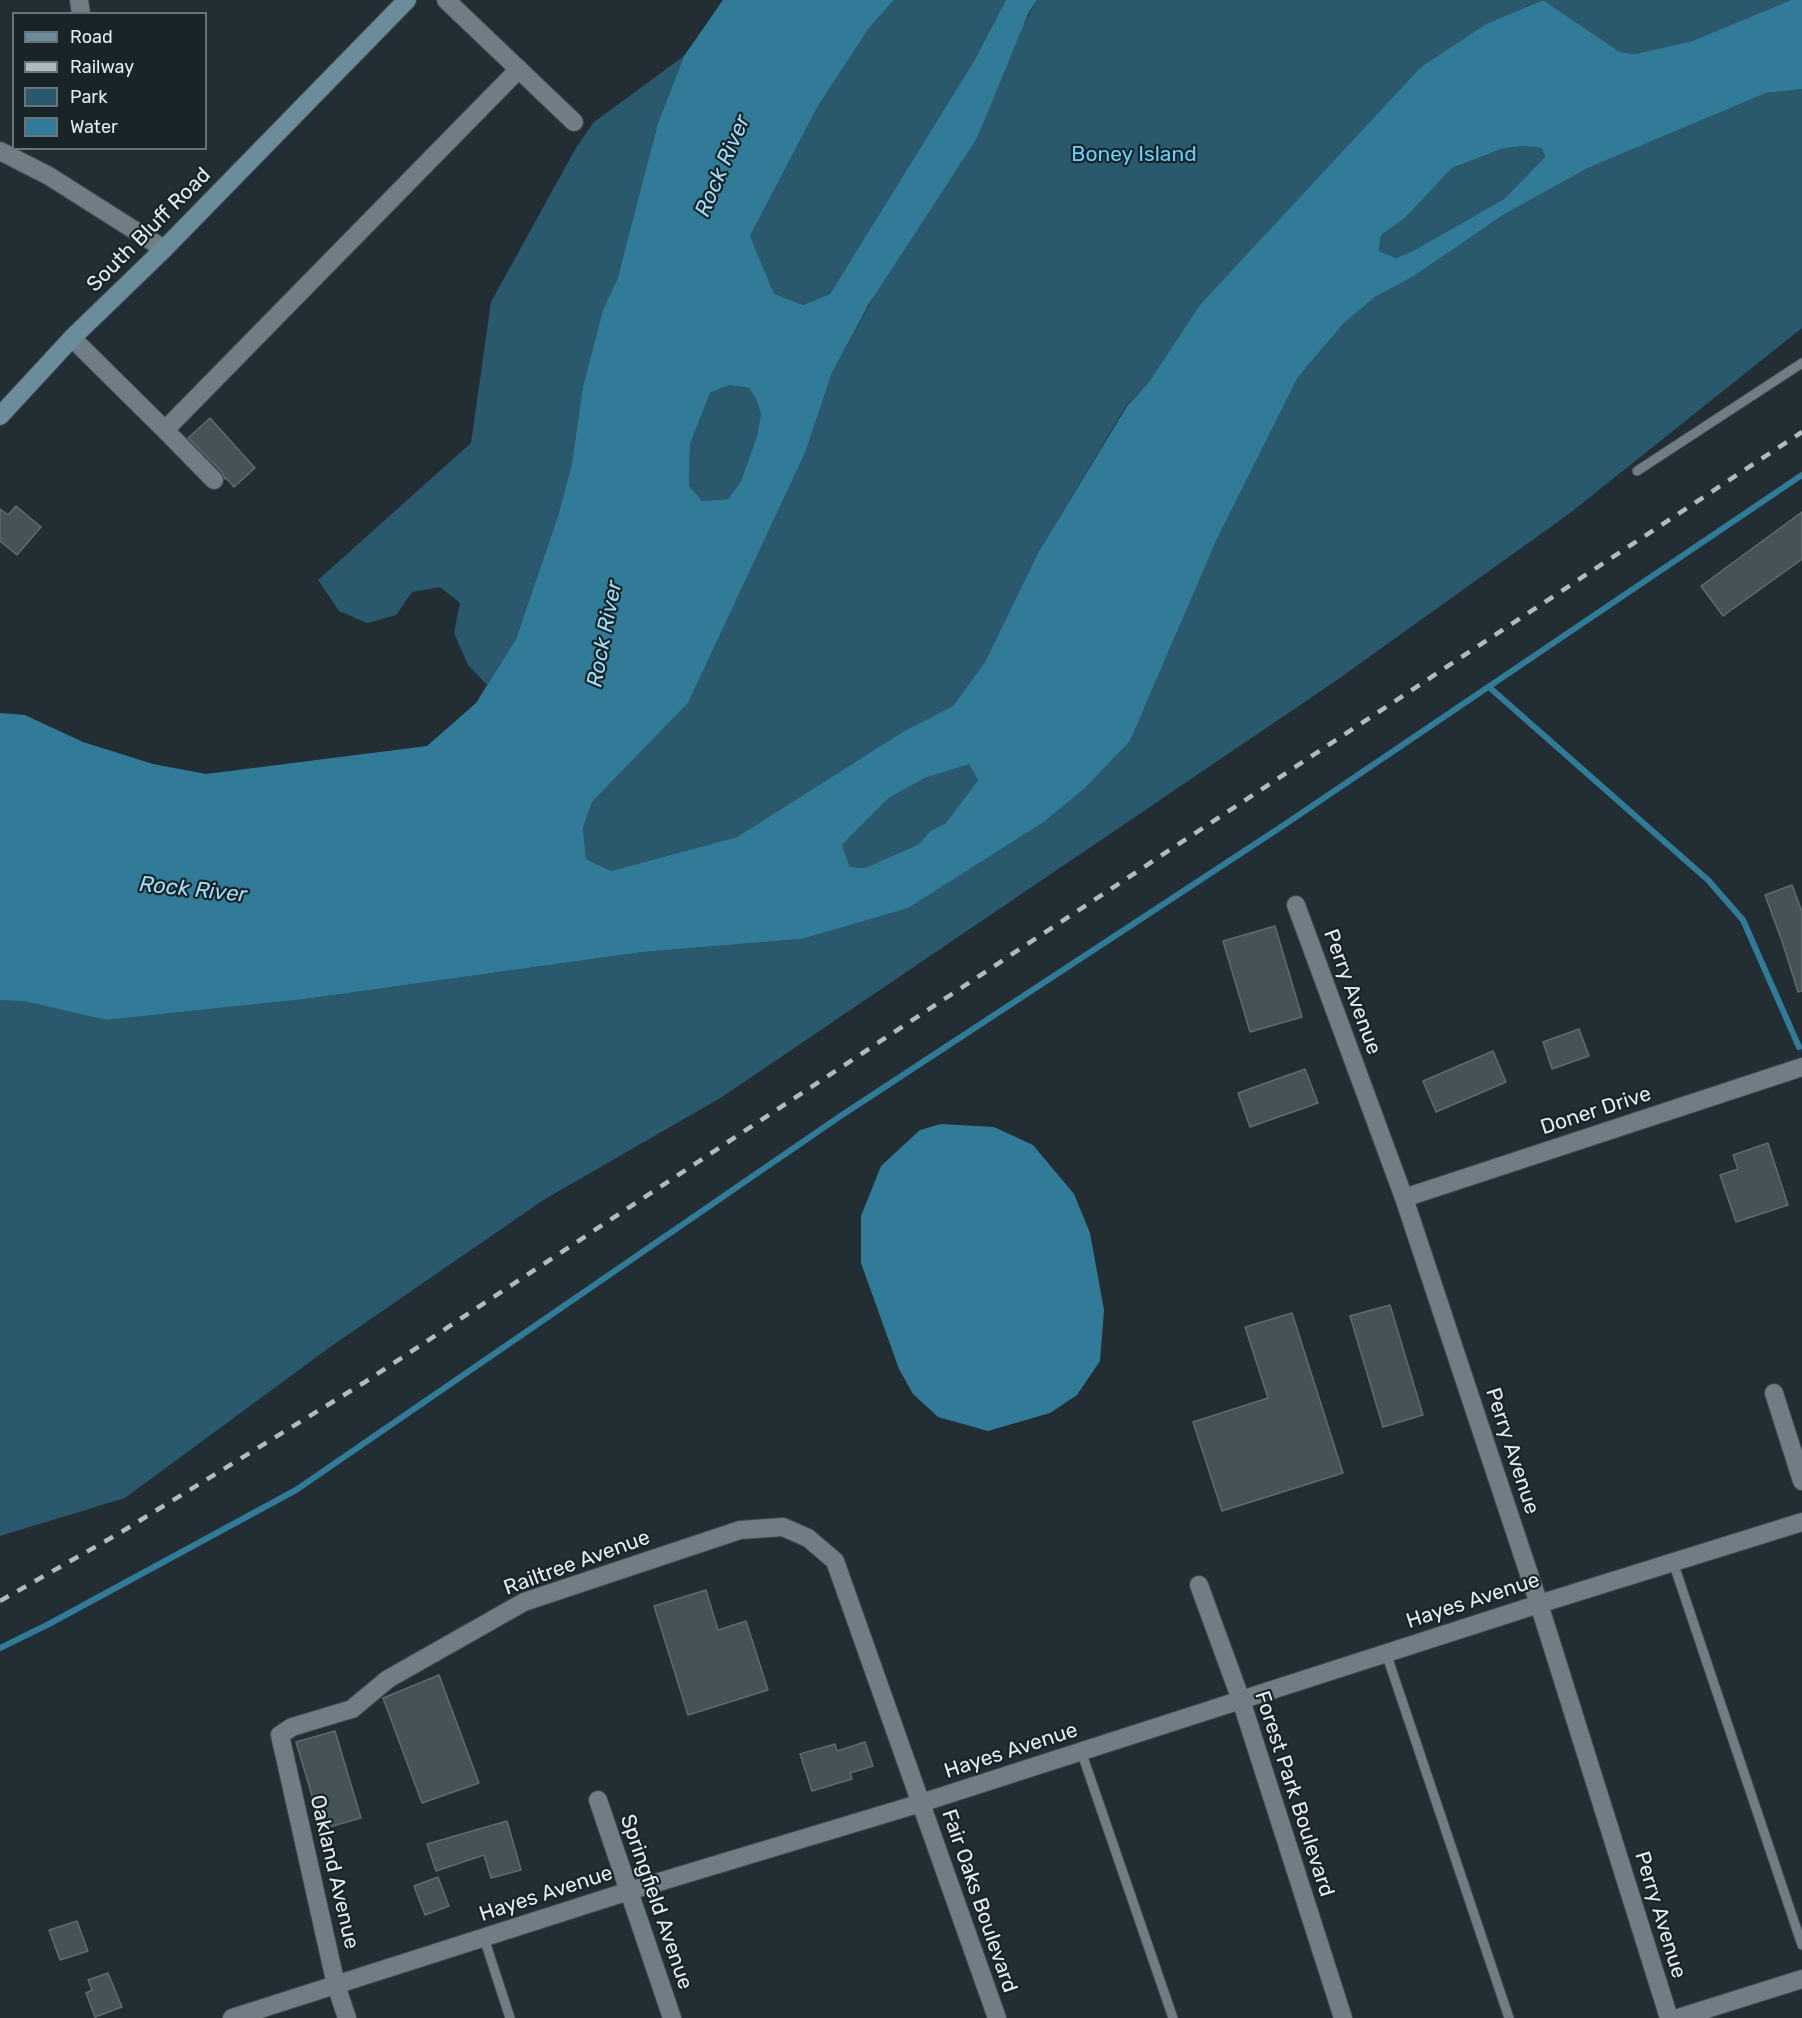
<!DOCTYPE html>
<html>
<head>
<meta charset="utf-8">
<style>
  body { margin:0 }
  #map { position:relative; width:1802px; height:2018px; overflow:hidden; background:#222e33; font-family:Rubik,sans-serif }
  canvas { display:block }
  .legend { position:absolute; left:12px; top:12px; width:195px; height:138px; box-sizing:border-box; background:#192429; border:2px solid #6a7478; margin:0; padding:8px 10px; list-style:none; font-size:18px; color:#e3ebee }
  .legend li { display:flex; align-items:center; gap:12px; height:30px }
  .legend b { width:30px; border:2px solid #6a7478 }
</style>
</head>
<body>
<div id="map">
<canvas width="1802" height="2018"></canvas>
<ul class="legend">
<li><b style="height:8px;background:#6a8c9b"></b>Road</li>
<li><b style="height:8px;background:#b1babd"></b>Railway</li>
<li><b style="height:16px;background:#2a596e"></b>Park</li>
<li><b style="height:16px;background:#317b99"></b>Water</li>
</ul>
</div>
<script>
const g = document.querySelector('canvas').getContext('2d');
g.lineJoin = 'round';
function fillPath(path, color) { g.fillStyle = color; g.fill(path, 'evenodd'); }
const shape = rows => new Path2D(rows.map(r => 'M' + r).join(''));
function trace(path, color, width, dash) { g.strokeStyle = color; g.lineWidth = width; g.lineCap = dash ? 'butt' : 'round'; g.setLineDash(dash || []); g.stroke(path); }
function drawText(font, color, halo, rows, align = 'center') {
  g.font = font + ' Rubik,sans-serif'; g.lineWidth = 4.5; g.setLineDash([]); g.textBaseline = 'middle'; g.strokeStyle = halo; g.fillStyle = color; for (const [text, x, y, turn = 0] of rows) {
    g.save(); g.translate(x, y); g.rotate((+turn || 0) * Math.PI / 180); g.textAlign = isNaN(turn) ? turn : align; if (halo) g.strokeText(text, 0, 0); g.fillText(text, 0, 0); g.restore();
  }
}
const green = shape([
  [894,0,1006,0,974,61,830,294,803,305,774,295,750,236,818,106,869,28],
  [1037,0,1542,0,1488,23,1199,306,1149,382,1126,406,1038,553,985,662,953,706,904,731,737,837,611,871,586,859,583,828,592,802,688,703,805,453,832,373],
  [1543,0,1791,0,1692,41,1635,54,1620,52],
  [684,56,658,123,617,280,603,310,583,386,572,463,558,516,516,639,487,685,468,665,454,633,460,603,440,587,412,592,396,615,367,623,339,611,318,580,471,443,491,302,577,146,594,122],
  [1802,89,1802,328,1570,513,1337,680,722,1097,545,1199,330,1347,125,1498,0,1536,0,1000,25,1000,106,1020,305,999,643,952,801,939,1045,821,1084,789,1130,741,1217,539,1298,377,1344,323,1375,297,1414,276,1503,215,1588,168,1766,93],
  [1523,146,1542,148,1545,157,1504,199,1413,251,1396,258,1379,251,1381,235,1405,218,1452,168,1501,149],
  [729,385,749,388,756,399,761,414,757,436,741,481,728,499,702,501,689,486,690,444,710,393],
  [969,763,978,780,946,823,930,831,919,844,865,868,850,867,842,845,889,798,925,778]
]);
const water = shape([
  [723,0,894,0,869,28,818,106,750,236,774,294,803,305,830,294,974,61,1006,0,1037,0,1028,14,977,138,869,304,832,373,805,453,688,703,592,802,583,828,586,859,611,871,737,837,904,731,953,706,985,662,1038,553,1127,406,1149,382,1199,306,1421,67,1488,23,1543,0,1620,52,1635,54,1692,41,1791,0,1802,0,1802,89,1766,93,1588,168,1503,215,1414,276,1375,297,1344,323,1298,377,1217,539,1130,741,1084,789,1045,821,908,908,801,939,643,952,305,999,106,1020,25,1001,0,1000,0,713,25,715,83,742,153,764,206,774,427,746,476,703,516,639,558,516,572,463,583,386,603,310,617,280,658,123,684,56],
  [1523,146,1542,148,1545,157,1504,199,1413,251,1396,258,1379,251,1381,235,1405,218,1452,168,1501,149],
  [729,385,749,388,756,399,761,414,757,436,741,481,728,499,702,501,689,486,690,444,710,393],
  [969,764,978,780,946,823,930,831,919,844,865,868,850,867,842,845,889,798,925,778],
  [941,1124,994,1127,1033,1145,1074,1194,1090,1233,1104,1310,1100,1361,1077,1395,1050,1413,988,1431,938,1417,913,1394,899,1369,861,1263,861,1216,881,1166,920,1130]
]);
const stream = shape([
  [1489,687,1708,880,1743,920,1799,1047],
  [0,1648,49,1624,296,1490,839,1117,1284,825,1802,475]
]);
const building = shape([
  [210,418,255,468,234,487,226,478,225,479,222,472,188,438,210,418],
  [16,506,41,527,17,555,0,541,0,509,8,515,16,506],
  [1802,512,1802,559,1723,616,1701,586,1802,512],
  [1792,885,1802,912,1802,991,1798,992,1783,944,1765,895,1792,885],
  [1275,926,1302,1017,1250,1032,1223,941,1275,926],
  [1579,1029,1589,1056,1552,1069,1543,1042,1579,1029],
  [1493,1051,1506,1082,1436,1112,1423,1081,1493,1051],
  [1305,1069,1318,1103,1250,1127,1238,1093,1305,1069],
  [1768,1143,1788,1205,1736,1222,1720,1175,1738,1169,1733,1155,1768,1143],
  [1390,1305,1423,1415,1383,1427,1350,1316,1390,1305],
  [1292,1313,1343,1473,1222,1511,1193,1422,1268,1398,1245,1327,1292,1313],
  [706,1590,718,1630,746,1621,768,1690,688,1715,654,1606,706,1590],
  [439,1675,479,1783,422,1803,383,1698,439,1675],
  [335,1731,361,1818,322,1829,296,1742,335,1731],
  [865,1742,873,1766,850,1773,852,1779,812,1791,800,1754,835,1744,837,1751,865,1742],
  [507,1821,521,1870,491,1878,484,1855,436,1871,427,1844,507,1821],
  [438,1877,449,1906,425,1915,414,1886,438,1877],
  [77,1921,88,1951,60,1960,49,1930,77,1921],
  [108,1973,122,2007,95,2017,86,1993,92,1990,88,1980,108,1973]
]);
const lane = shape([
  [1637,471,1802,363],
  [1673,1562,1802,1945],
  [1386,1653,1509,2018],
  [1081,1751,1173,2018],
  [484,1938,510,2018]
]);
const street = shape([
  [79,0,81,14],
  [446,0,574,122],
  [0,151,49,176,164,249],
  [72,338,165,430,519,69],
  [165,430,214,480],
  [1296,905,1404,1198,1539,1604,1669,2018],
  [1404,1198,1802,1067],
  [1774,1393,1802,1481],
  [1199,1585,1241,1700,1343,2018],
  [598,1800,672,2018],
  [232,2018,629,1891,921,1803,1539,1604,1802,1522],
  [347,2018,336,1985,280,1735,292,1727,352,1709,388,1679,524,1602,740,1530,783,1527,808,1538,835,1561,997,2018],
  [1678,2018,1802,1979]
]);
const secondary = shape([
  [0,416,72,338,164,249,407,0]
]);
const rail = shape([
  [0,1601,118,1534,365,1382,1802,432]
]);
const parkNames = [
  ["Boney Island",1134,155]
];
const streetNames = [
  ["South Bluff Road",149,230,-45],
  ["Perry Avenue",1352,992,70],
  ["Doner Drive",1596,1111,-18],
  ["Perry Avenue",1512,1451,72],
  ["Railtree Avenue",577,1563,-20],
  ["Hayes Avenue",1473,1601,-18],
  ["Hayes Avenue",1011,1751,-18],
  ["Forest Park Boulevard",1294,1794,72],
  ["Oakland Avenue",334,1872,77],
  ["Hayes Avenue",546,1894,-18],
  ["Fair Oaks Boulevard",979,1901,71],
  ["Springfield Avenue",656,1902,71],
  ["Perry Avenue",1660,1915,73]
];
const waterNames = [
  ["Rock River",723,166,-67],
  ["Rock River",605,634,-79],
  ["Rock River",193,890,6]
];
fillPath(green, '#2a596e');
fillPath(water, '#317b99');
trace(stream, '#317b99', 6);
fillPath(building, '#455258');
trace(building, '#5e6b71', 1.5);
trace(lane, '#3f494e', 11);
trace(street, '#3f494e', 20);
trace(secondary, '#3f494e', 20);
trace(lane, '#707d84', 9);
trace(street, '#707d84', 18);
trace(secondary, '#6a8c9b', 18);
trace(rail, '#b1babd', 4.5, [10, 10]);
drawText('21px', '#67d0fd', '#192429', parkNames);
drawText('21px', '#e3ebee', '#192429', streetNames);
drawText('italic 22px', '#a3dcf7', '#192429', waterNames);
</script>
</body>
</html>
